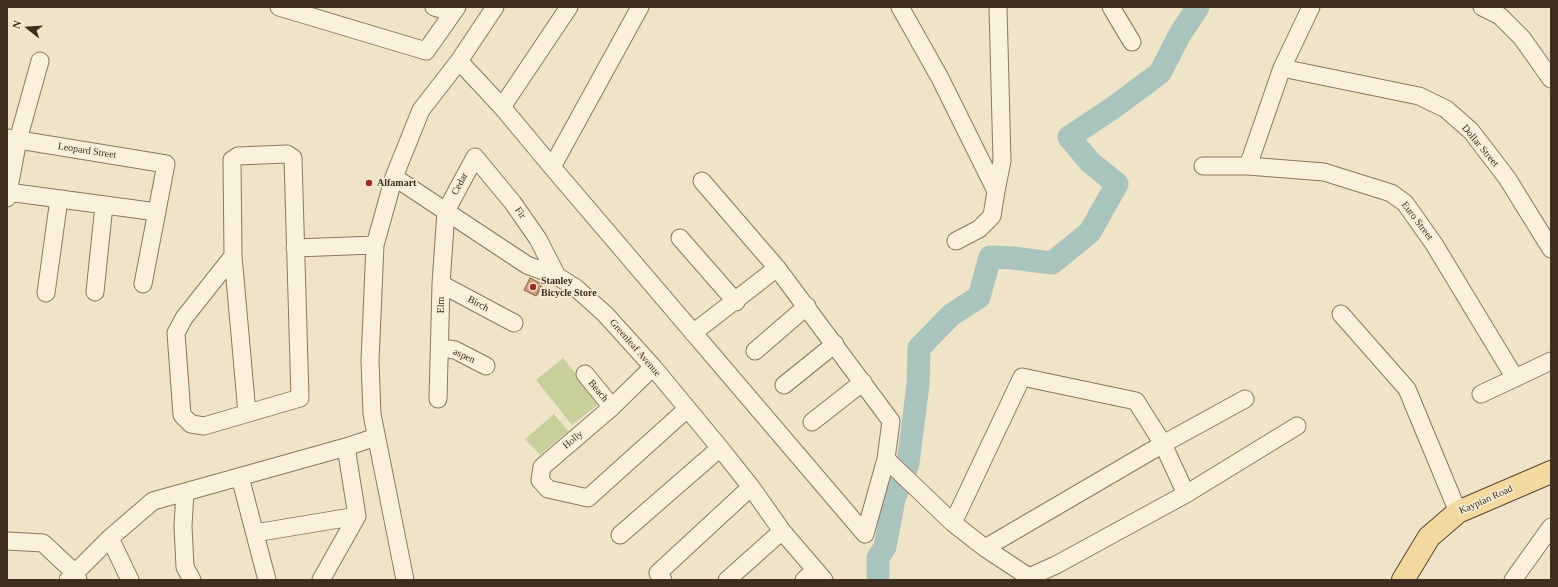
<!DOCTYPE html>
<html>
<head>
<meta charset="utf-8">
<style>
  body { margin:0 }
  #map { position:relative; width:1558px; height:587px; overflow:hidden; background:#f0e4c8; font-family:"Times New Roman",serif }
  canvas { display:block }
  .frame { position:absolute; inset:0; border:8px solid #3d2e20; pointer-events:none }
  .north { position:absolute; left:8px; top:8px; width:40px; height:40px; -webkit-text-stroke:3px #f7eed8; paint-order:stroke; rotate:287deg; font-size:11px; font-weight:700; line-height:16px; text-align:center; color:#3d2e20 }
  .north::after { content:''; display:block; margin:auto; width:14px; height:18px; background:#3d2e20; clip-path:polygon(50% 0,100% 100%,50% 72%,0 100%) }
</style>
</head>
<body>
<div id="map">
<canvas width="1558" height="587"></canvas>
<div class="frame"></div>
<div class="north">N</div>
</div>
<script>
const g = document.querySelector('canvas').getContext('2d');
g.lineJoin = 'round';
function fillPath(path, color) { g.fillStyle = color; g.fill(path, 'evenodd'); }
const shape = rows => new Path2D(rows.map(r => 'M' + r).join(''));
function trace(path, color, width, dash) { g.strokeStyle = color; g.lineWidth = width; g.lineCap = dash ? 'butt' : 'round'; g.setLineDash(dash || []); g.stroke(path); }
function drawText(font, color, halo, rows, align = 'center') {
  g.font = font + ' "Times New Roman",serif'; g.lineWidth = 3; g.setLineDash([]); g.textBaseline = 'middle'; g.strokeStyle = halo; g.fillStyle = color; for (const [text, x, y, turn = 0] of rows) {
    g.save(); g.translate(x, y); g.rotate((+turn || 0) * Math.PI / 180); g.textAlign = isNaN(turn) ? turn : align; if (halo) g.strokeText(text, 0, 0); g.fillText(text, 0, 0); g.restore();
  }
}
const green = shape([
  [563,358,600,403,572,425,536,380],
  [554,414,568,431,540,455,525,439]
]);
const shadow = shape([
  [530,279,543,286,538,296,525,289]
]);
const river = shape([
  [878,580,878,558,885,547,894,499,908,463,918,385,919,348,951,315,979,297,990,257,1013,258,1052,263,1090,232,1117,184,1090,162,1069,137,1110,110,1160,73,1180,34,1198,7]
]);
const building = shape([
  [530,278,542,284,536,296,524,290,530,278]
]);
const minor = shape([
  [279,7,426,51,457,7],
  [434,7,453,13],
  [900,7,940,78,996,191,992,216,979,229,956,241],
  [1111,7,1132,42],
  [1482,7,1500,16,1522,38,1551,79],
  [459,61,502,107,552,167,865,534],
  [1282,68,1419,96,1446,109,1471,131,1507,178,1551,249],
  [502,107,569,7],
  [7,138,166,164,143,284],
  [1203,166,1248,166,1324,172,1391,193,1405,203,1434,244,1515,378],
  [1248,166,1282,68,1311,7],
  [552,167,640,7],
  [394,177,527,265,557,276,576,288,605,314,653,367,720,448,751,487,782,531,824,580],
  [702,181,777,268,891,421,886,459,865,534],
  [996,191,1002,161,998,7],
  [8,192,157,212],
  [7,198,18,140,40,61],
  [680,238,736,302],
  [295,248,375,245],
  [233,256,184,318,176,333,182,415,191,424,204,426,300,398,293,158,287,154,238,156,232,160,233,256,247,413],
  [441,284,514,323],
  [95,292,104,205],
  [46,293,59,199],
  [1341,314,1407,389,1458,512],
  [693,333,777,268],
  [441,348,455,350,486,366],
  [755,351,807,306],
  [653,367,612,407,542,467,540,480,548,489,588,498,687,409],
  [585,374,612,407],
  [784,385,835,344],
  [1481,394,1551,361],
  [438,399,441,284,446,211,475,157,513,203,538,239,557,276],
  [812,422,863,382],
  [346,447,376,437],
  [886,459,953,523,985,548,1029,577,1056,565,1186,494,1297,426],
  [240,477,267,580],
  [185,492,183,526,185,567,192,580],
  [953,523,1022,377,1136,401,1163,444,1186,494],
  [255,533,357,516],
  [620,535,720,448],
  [110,538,130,580],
  [7,541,43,543,75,573,78,580],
  [985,548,1163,444,1245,399],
  [68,580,110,538,153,501,346,447,357,516,321,580],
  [405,580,372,414,370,361,375,245,394,177,421,110,459,61,495,7],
  [663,580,658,573,751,487],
  [727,580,782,531],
  [804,580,815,570],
  [1513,580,1551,527]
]);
const major = shape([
  [1403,580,1429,537,1458,512,1551,472]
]);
const markers = [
  [369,183,4,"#9e2a2b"],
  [533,287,4,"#9e2a2b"]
];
const streetNames = [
  ["Dollar Street",1480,146,50],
  ["Leopard Street",87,151,9],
  ["Cedar",460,184,-62],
  ["Fir",520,213,55],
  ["Euro Street",1417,221,53],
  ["Birch",478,304,28],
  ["Elm",441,305,-90],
  ["Greenleaf Avenue",635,348,49],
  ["aspen",464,356,24],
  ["Beach",598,391,50],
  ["Holly",573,440,-40],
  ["Kaypian Road",1486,500,-24]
];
const poiNames = [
  ["Alfamart",377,183],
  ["Stanley",541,281],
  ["Bicycle Store",541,293]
];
fillPath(green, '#c9cf9b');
fillPath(shadow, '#0003');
trace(river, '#a9c4bc', 23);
fillPath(building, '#cf9f7d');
trace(building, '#8d5f41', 1);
trace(minor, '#8d765c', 19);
trace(major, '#5b4430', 24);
trace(minor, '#faf1dc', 17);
trace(major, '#f3d9a0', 22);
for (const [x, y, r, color] of markers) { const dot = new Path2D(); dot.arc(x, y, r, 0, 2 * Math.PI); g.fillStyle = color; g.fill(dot); trace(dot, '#f7eed8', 1.5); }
drawText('10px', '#3d2e20', '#f7eed8', streetNames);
drawText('bold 10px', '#3d2e20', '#f7eed8', poiNames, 'left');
</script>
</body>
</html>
